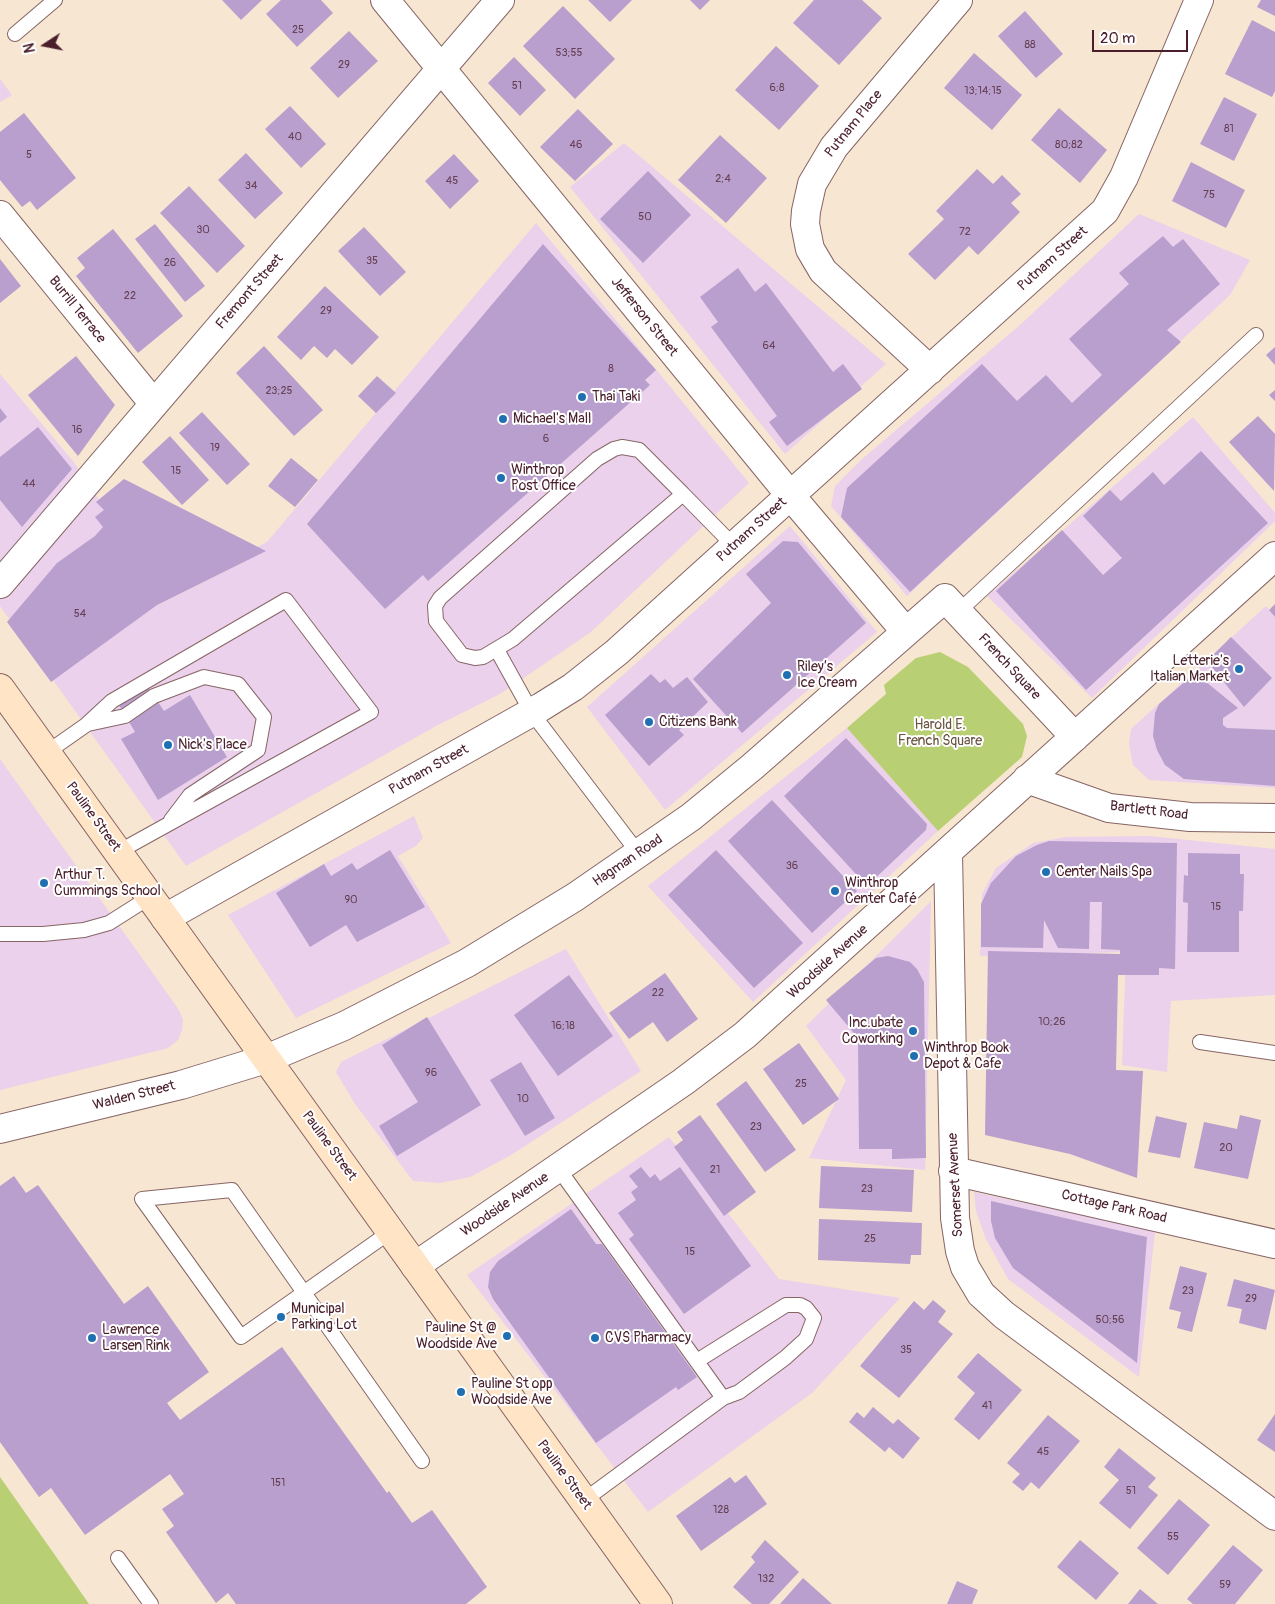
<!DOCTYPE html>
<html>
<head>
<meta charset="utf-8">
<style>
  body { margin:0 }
  #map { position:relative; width:1275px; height:1604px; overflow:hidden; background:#f7e6d1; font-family:Pangolin,sans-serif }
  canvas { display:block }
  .north { position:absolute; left:20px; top:20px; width:50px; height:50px; -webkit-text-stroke:4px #fff; paint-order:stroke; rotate:259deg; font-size:14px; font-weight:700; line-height:20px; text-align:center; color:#4a1f2b }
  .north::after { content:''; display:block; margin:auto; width:18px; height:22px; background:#4a1f2b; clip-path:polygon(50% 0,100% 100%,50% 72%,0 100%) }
  .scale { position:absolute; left:1092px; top:30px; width:96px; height:22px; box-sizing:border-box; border:2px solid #4a1f2b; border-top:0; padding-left:6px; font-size:15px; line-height:18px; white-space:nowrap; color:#4a1f2b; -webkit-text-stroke:4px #fff; paint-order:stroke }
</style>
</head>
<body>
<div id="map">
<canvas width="1275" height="1604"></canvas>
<div class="north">N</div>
<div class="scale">20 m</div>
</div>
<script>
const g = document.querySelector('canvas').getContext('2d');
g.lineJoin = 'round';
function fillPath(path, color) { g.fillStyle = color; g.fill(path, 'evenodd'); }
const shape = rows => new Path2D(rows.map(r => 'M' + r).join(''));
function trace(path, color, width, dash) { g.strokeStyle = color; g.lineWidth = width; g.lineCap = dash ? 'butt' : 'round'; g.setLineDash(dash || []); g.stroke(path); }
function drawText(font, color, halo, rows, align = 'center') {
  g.font = font + ' Pangolin,sans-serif'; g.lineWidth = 4; g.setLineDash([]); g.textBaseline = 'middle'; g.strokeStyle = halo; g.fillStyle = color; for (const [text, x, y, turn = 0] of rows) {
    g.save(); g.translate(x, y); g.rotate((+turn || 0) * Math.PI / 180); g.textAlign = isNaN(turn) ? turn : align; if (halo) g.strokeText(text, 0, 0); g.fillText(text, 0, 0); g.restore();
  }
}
const built = shape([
  [0,79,12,95,0,102],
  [624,143,886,364,785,454,570,187],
  [1139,214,1250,260,1230,295,907,596,831,506,835,486,862,459,1020,325],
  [536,223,749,483,591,632,500,694,438,725,186,866,0,606,0,374,73,461,163,595,267,542],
  [1193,417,1275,513,1275,521,1092,698,987,596],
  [790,526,877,632,665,810,587,707],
  [1266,606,1275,617,1275,788,1149,780,1133,765,1129,744,1131,729],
  [847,728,938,831,753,1002,648,886],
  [0,759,177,1007,183,1019,182,1030,178,1040,168,1048,0,1090],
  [414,816,423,838,416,846,398,856,451,943,296,1018,228,915],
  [1149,836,1275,849,1275,995,1171,1001,1167,1072,1122,1065,1126,952,980,956,982,894,996,868,1033,843,1066,837],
  [931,901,925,1170,809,1158,846,1080,806,1026],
  [566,949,641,1071,511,1155,470,1177,440,1183,413,1181,355,1104,336,1072,341,1062],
  [669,1137,779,1279,900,1298,812,1393,648,1512,467,1275],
  [974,1192,1155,1231,1139,1377,1008,1279,986,1239,976,1211]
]);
const green = shape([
  [940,652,968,667,1023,724,1027,736,1022,757,938,831,847,728,886,694,884,685,916,658],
  [0,1477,57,1558,89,1604,0,1604]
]);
const building = shape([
  [222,0,262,0,241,20],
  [281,0,321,0,333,13,297,47,266,14],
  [588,0,632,0,610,22],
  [690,0,710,0,700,10],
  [814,0,862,0,882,18,839,65,793,23],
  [1261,0,1275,0,1275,16,1257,7],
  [563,6,615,59,575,99,523,46],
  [1025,11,1063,54,1036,78,998,36],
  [1252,20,1275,32,1275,91,1272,97,1225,74],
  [349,31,378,61,338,98,310,68],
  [776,46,819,86,779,130,735,90],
  [974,53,1022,95,992,130,944,88],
  [514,57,546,90,520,116,488,83],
  [1224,97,1257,114,1234,161,1200,144],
  [290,106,326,144,301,168,265,129],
  [1059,108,1107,150,1080,183,1031,140],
  [578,109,613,144,575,181,540,147],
  [24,113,76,178,37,210,30,201,22,207,0,180,0,132],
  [720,135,767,178,726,223,678,180],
  [246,153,283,193,255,219,218,180],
  [454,154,479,181,450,209,425,181],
  [1191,162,1245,190,1226,228,1172,201],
  [977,169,993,184,1002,175,1021,194,1011,203,1020,212,978,255,969,246,935,280,908,254,944,219,936,211],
  [648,171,691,215,643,263,600,219],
  [189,186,245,246,217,273,160,213],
  [155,224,205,286,185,302,135,239],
  [364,227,406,272,380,296,338,251],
  [113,229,183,316,138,353,76,276,85,268,77,258],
  [1163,236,1173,247,1183,239,1220,284,1167,330,1181,342,910,592,841,517,847,488,982,364,1017,401,1046,375,1072,403,1102,375,1069,339,1129,284,1119,273],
  [543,244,656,370,645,380,650,385,428,581,423,575,385,609,307,524],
  [0,259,21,286,0,303],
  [738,268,755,292,766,283,833,372,843,364,862,389,787,446,769,422,777,416,711,327,718,322,700,297],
  [325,286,379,337,352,365,335,349,327,358,314,346,301,360,277,337],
  [264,346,323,410,294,436,236,373],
  [1275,347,1275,365,1266,355],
  [76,356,115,405,78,456,28,395],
  [377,376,396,393,376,413,358,396],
  [1275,390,1275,401,1269,395],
  [0,408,7,417,0,423],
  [202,412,250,464,227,485,179,433],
  [1258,416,1275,434,1274,491,1229,442],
  [38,427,72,469,22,527,0,500,0,457],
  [170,436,209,480,182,505,142,462],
  [1201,451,1268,523,1086,690,996,591,1062,530,1103,575,1122,558,1083,516,1110,490,1121,501,1153,472,1164,485],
  [291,458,318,480,295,507,268,486],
  [124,479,266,551,157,605,51,682,7,622,57,563,95,536,103,527,95,517,104,510,96,502],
  [783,541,798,542,866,623,742,733,693,679,771,603,746,574],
  [1275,604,1275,617,1269,610],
  [1231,637,1272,678,1244,707,1207,661],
  [1195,673,1238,708,1223,718,1223,725,1227,728,1275,730,1275,786,1184,779,1165,765,1157,750,1153,736,1155,713,1159,704],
  [651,674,660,683,665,679,673,688,687,677,708,702,679,730,684,735,649,766,605,715],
  [148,687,164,711,190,695,227,757,158,800,121,739,135,732,119,705],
  [846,738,927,824,926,830,867,886,784,796],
  [772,800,857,891,812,933,728,841],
  [1049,841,1177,843,1175,969,1159,968,1159,975,1118,975,1116,1070,1143,1071,1137,1178,1070,1154,985,1135,988,951,1120,954,1120,950,1101,949,1102,902,1090,902,1089,949,1058,948,1044,920,1043,948,981,947,981,904,991,883,1016,856,1037,845],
  [390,850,425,907,357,942,346,925,310,947,276,893,324,864,331,876,352,863,357,870],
  [716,850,803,943,754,988,668,895],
  [1188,853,1240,854,1240,874,1244,874,1243,911,1239,911,1239,952,1187,952,1188,903,1183,902,1184,875,1188,876],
  [888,956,910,962,917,969,924,982,926,1158,892,1159,892,1149,859,1149,858,1038,826,1000,876,958],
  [665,973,698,1019,667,1042,653,1022,629,1039,609,1013],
  [569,975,613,1036,558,1076,514,1015],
  [427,1017,481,1105,397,1156,379,1126,418,1102,382,1045],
  [799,1043,839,1099,803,1125,763,1069],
  [521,1062,555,1118,525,1136,490,1080],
  [746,1081,796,1150,765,1172,716,1104],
  [700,1115,756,1192,724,1216,674,1147,683,1140,677,1132],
  [1240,1115,1261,1120,1248,1179,1194,1168,1204,1122,1237,1129],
  [1156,1116,1187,1123,1180,1158,1148,1152],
  [821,1166,914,1170,912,1212,819,1208],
  [641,1167,650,1178,655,1174,660,1181,680,1167,751,1266,684,1314,629,1239,634,1235,618,1213,636,1200,631,1192,638,1187,629,1176],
  [14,1176,26,1193,38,1185,124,1304,148,1286,209,1372,167,1403,180,1420,282,1347,387,1493,389,1491,412,1523,432,1510,487,1587,466,1604,236,1604,228,1593,216,1603,166,1532,174,1526,162,1509,184,1494,170,1474,85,1535,51,1488,39,1497,0,1442,0,1186],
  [991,1201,1147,1237,1137,1363,1013,1268,995,1238,991,1221],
  [571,1209,596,1244,602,1244,697,1377,678,1390,676,1387,596,1443,493,1299,488,1287,490,1272,498,1261],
  [819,1219,922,1223,921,1255,911,1255,910,1264,818,1260],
  [1180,1266,1207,1273,1192,1332,1177,1328,1181,1312,1169,1309],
  [1234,1279,1275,1290,1266,1330,1239,1323,1242,1309,1227,1306],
  [933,1300,946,1311,938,1322,953,1334,899,1398,860,1366,914,1301,924,1310],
  [978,1353,1022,1390,979,1440,954,1419,975,1393,957,1377],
  [873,1407,893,1424,898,1419,920,1438,903,1459,889,1447,885,1452,849,1422,857,1412,864,1418],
  [1275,1414,1275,1452,1257,1440],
  [1048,1415,1080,1441,1039,1489,1031,1482,1023,1491,1012,1482,1020,1474,1007,1463],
  [1119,1448,1156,1478,1148,1487,1158,1495,1130,1529,1099,1503,1119,1480,1104,1467],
  [746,1475,767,1504,701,1551,676,1516,730,1477,735,1483],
  [1179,1499,1210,1525,1168,1575,1137,1548],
  [765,1540,799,1572,769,1604,752,1604,733,1587,755,1562,751,1557],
  [1080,1540,1119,1573,1096,1600,1057,1567],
  [1233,1545,1263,1570,1235,1604,1193,1604,1187,1599],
  [803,1578,832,1604,780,1604],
  [957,1581,978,1590,972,1604,947,1604],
  [1140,1589,1158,1604,1128,1604]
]);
const service = shape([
  [15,34,55,0],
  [622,447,639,450,683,494,513,639,483,657,475,658,462,655,436,621,435,606,440,598,597,459,614,449,622,447],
  [683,494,734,546],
  [958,612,1256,335],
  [497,650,532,713,639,854],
  [88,724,125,716,154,696,204,677,238,684,264,717,258,750,190,795,171,820],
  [46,753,86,725,112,701,286,600,371,712,118,852],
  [0,934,43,934,84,930,109,923,150,897],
  [1200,1042,1275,1053],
  [558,1168,723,1398],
  [142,1199,232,1190,422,1461],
  [142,1199,241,1337,390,1232],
  [583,1501,723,1398,739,1392,785,1358,806,1339,814,1318,806,1308,800,1305,786,1305,697,1361],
  [118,1558,151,1604]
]);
const minor = shape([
  [385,0,790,495,906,632],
  [0,215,154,404],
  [930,370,823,271,810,249,805,224,806,211,812,184,834,147,958,0],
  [0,584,500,0],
  [1027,779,1109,808,1190,817,1275,818],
  [948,853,955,1218,960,1251,965,1267,981,1294,1004,1315,1275,1516],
  [165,918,541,707,573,687,617,652,1105,211,1124,177,1199,0],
  [0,1129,181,1085,266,1059,344,1026,467,963,575,897,691,817,752,767,945,598,1075,737],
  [953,1171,1275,1244],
  [415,1266,683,1082,745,1035,1275,556]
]);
const secondary = shape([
  [0,688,658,1604]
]);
const markers = [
  [582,397,5,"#1f6fb2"],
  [503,419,5,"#1f6fb2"],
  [501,478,5,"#1f6fb2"],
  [1239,669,5,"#1f6fb2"],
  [787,675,5,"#1f6fb2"],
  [649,722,5,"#1f6fb2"],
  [168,745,5,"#1f6fb2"],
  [1046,872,5,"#1f6fb2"],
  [44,883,5,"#1f6fb2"],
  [835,891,5,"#1f6fb2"],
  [913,1031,5,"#1f6fb2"],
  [914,1056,5,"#1f6fb2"],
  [281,1317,5,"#1f6fb2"],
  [507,1336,5,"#1f6fb2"],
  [92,1338,5,"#1f6fb2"],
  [595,1338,5,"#1f6fb2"],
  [461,1392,5,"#1f6fb2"]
];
const numberNames = [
  ["25",298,30],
  ["88",1030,45],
  ["53;55",569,53],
  ["29",344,65],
  ["51",517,86],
  ["6;8",777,88],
  ["13;14;15",983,91],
  ["81",1229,129],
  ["40",295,137],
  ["46",576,145],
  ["80;82",1069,145],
  ["5",29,155],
  ["2;4",723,179],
  ["45",452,181],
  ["34",251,186],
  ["75",1209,195],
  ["50",645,217],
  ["30",203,230],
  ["72",965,232],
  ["35",372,261],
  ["26",170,263],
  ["22",130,296],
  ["29",326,311],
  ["64",769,346],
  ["8",611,369],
  ["23;25",279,391],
  ["16",77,430],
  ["6",546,439],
  ["19",215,448],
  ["15",176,471],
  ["44",29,484],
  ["54",80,614],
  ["36",792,866],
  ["90",351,900],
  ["15",1216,907],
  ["22",658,993],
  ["10;26",1052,1022],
  ["16;18",563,1026],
  ["96",431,1073],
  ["25",801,1084],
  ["10",523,1099],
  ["23",756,1127],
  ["20",1226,1148],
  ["21",715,1170],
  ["23",867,1189],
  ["25",870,1239],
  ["15",690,1252],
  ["23",1188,1291],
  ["29",1251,1299],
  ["50;56",1110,1320],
  ["35",906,1350],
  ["41",987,1406],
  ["45",1043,1452],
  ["151",278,1483],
  ["51",1131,1491],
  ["128",721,1510],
  ["55",1173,1537],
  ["132",766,1579],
  ["59",1225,1585]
];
const streetNames = [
  ["Putnam Place",854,124,-51],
  ["Putnam Street",1053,259,-42],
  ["Fremont Street",250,292,-49],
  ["Burrill Terrace",77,310,51],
  ["Jefferson Street",644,317,51],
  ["Putnam Street",752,530,-42],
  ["French Square",1009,667,47],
  ["Putnam Street",429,770,-29],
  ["Bartlett Road",1149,811,7],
  ["Pauline Street",93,817,54],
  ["Hagman Road",628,861,-34],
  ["Woodside Avenue",828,962,-42],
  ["Walden Street",134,1096,-14],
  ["Pauline Street",329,1146,54],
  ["Somerset Avenue",956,1185,-93],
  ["Woodside Avenue",505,1205,-34],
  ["Cottage Park Road",1114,1207,13],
  ["Pauline Street",564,1475,54]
];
const poiNames = [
  ["Thai Taki",592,397],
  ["Michael's Mall",513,419],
  ["Winthrop",511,470],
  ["Post Office",511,486],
  ["Letterie's",1229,661,"right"],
  ["Italian Market",1229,677,"right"],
  ["Riley’s",797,667],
  ["Ice Cream",797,683],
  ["Citizens Bank",659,722],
  ["Nick's Place",178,745],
  ["Center Nails Spa",1056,872],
  ["Arthur T.",54,875],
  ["Cummings School",54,891],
  ["Winthrop",845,883],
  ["Center Café",845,899],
  ["Inc.ubate",903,1023,"right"],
  ["Coworking",903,1039,"right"],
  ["Winthrop Book",924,1048],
  ["Depot & Cafe",924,1064],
  ["Municipal",291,1309],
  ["Parking Lot",291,1325],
  ["Pauline St @",497,1328,"right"],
  ["Woodside Ave",497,1344,"right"],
  ["Lawrence",102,1330],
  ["Larsen Rink",102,1346],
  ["CVS Pharmacy",605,1338],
  ["Pauline St opp",471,1384],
  ["Woodside Ave",471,1400]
];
const parkNames = [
  ["Harold E.",940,725],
  ["French Square",940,741]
];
fillPath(built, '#ebd1eb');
fillPath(green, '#b9cf73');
fillPath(building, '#b89fcd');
trace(service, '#876565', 16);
trace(minor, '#876565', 30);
trace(secondary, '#876565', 30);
trace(service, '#fff', 14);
trace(minor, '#fff', 28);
trace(secondary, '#ffe4c6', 28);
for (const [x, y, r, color] of markers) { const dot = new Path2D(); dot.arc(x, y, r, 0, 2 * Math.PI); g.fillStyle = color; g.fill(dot); trace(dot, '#fff', 2); }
drawText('11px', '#663f54', null, numberNames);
drawText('14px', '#4a1f2b', '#fff', streetNames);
drawText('14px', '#4a1f2b', '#fff', poiNames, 'left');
drawText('14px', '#6b5441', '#fff', parkNames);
</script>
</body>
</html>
